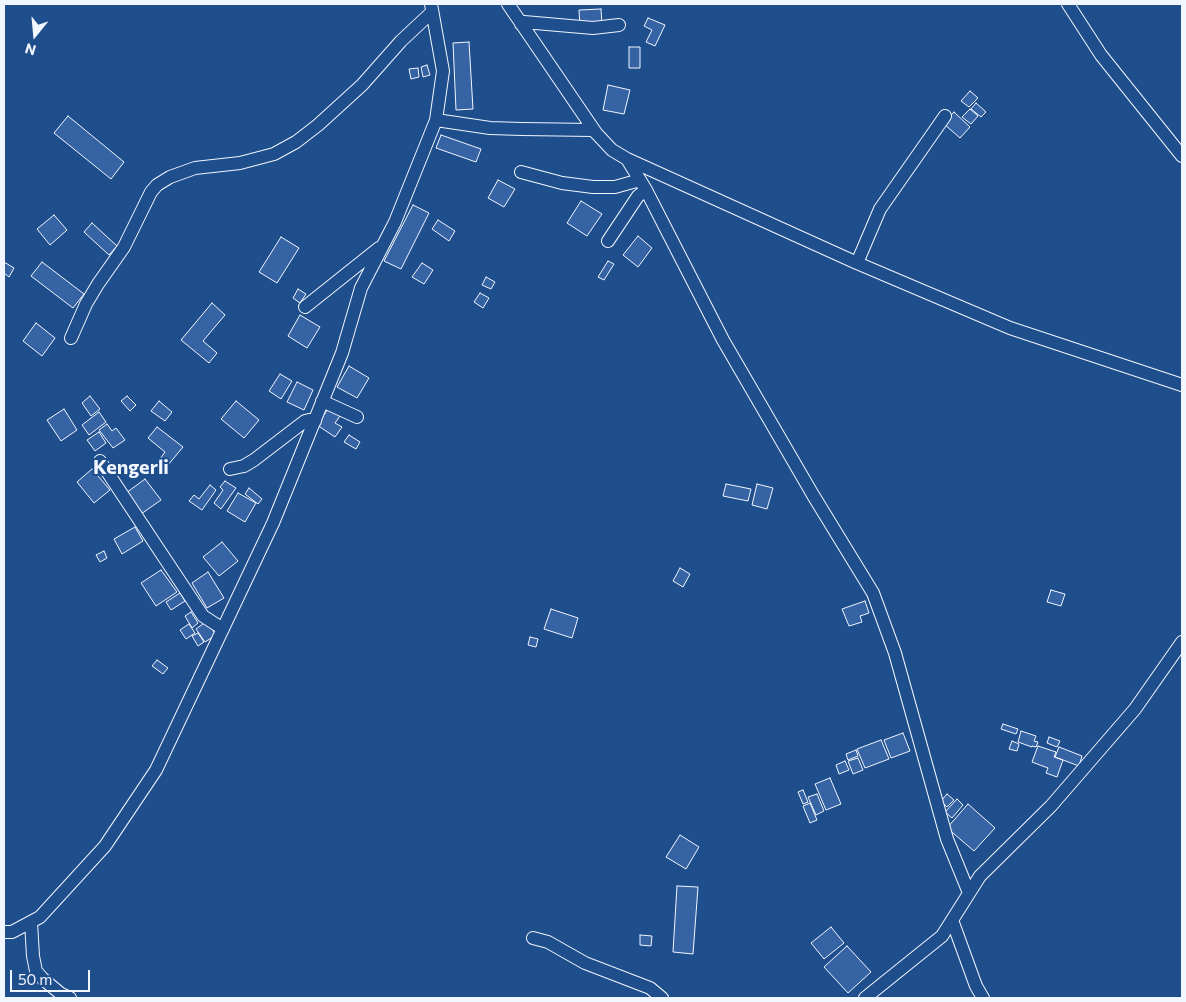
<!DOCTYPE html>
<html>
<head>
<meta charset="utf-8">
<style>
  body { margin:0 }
  #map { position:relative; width:1186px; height:1002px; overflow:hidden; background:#1f4e8c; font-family:Commissioner,sans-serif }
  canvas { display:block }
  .frame { position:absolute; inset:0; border:5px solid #f2f6ff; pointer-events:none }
  .north { position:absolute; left:10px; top:10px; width:50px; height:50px; -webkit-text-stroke:4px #1f4e8c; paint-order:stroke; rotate:197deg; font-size:14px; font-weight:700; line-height:20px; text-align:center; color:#f2f6ff }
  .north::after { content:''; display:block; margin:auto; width:18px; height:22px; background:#f2f6ff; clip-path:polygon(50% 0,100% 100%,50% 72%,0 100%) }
  .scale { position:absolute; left:10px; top:970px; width:80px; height:22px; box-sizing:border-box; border:2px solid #f2f6ff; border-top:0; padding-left:6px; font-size:15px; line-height:18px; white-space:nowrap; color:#f2f6ff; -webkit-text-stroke:4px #1f4e8c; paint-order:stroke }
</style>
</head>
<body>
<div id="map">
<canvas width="1186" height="1002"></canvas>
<div class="frame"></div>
<div class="north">N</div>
<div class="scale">50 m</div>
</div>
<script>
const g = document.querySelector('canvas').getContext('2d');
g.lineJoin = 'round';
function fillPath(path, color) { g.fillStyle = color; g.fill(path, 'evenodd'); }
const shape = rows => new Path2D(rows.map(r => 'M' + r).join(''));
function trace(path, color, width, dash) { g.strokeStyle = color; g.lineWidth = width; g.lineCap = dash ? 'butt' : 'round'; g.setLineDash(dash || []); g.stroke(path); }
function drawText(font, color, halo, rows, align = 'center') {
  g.font = font + ' Commissioner,sans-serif'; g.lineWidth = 4; g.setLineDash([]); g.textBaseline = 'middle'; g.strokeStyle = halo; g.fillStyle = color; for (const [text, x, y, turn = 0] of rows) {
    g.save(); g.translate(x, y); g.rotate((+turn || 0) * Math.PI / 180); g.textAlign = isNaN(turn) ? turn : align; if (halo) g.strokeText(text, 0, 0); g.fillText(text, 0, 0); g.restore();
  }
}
const building = shape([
  [601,9,602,24,580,26,579,10,601,9],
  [648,18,665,25,655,46,646,42,652,30,644,26,648,18],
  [469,42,473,109,456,110,453,43,469,42],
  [629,47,640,47,640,68,629,68,629,47],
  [427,65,430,75,423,77,421,67,427,65],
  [418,68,419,77,411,79,409,69,418,68],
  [608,85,630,90,624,114,603,110,608,85],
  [970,91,978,98,969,107,961,101,970,91],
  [976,103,986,112,981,117,971,109,976,103],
  [970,109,978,116,971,124,962,117,970,109],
  [954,112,970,127,960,138,943,123,954,112],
  [68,116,124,162,111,179,54,133,68,116],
  [441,135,481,149,476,162,436,148,441,135],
  [498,180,515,189,504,207,488,198,498,180],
  [581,201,602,214,587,236,567,223,581,201],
  [413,205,429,213,401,269,384,261,413,205],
  [54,215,67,230,50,245,37,229,54,215],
  [438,220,455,231,449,241,432,229,438,220],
  [92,223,117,246,109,255,84,232,92,223],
  [638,236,652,248,638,267,623,255,638,236],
  [281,237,299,248,277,283,259,272,281,237],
  [608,261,614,264,604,280,598,277,608,261],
  [4,262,14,268,9,277,4,273,4,262],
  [42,262,84,294,73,308,31,276,42,262],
  [422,263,433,270,424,284,412,277,422,263],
  [486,277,495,282,491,289,482,285,486,277],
  [298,289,306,294,300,303,293,298,298,289],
  [480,293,489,298,483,308,474,302,480,293],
  [212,303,225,315,203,341,217,353,209,363,181,340,212,303],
  [300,315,320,327,307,348,288,336,300,315],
  [36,323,55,338,42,356,23,341,36,323],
  [349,366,369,378,357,398,337,387,349,366],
  [280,374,292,381,281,399,269,391,280,374],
  [297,382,313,390,304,410,287,402,297,382],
  [90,396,100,409,91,416,82,403,90,396],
  [127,396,136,405,130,411,121,401,127,396],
  [159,401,172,412,165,421,151,411,159,401],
  [236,401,259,420,244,438,221,419,236,401],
  [64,409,77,430,61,441,47,420,64,409],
  [328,409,340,416,335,423,342,427,335,437,317,425,328,409],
  [99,412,106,422,89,435,82,425,99,412],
  [107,424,112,431,116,428,125,440,113,448,99,430,107,424],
  [157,427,183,447,168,465,160,459,165,452,148,438,157,427],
  [99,432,106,443,95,451,87,440,99,432],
  [349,435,360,442,356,449,344,442,349,435],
  [92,469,110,490,94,503,77,482,92,469],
  [145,479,161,500,141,514,126,493,145,479],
  [225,481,236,488,221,509,214,503,223,490,220,487,225,481],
  [726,484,751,489,748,501,723,496,726,484],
  [757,484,773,488,767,509,752,505,757,484],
  [210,485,216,490,202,510,189,501,194,495,199,499,210,485],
  [249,488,262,499,258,504,245,494,249,488],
  [238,493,256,503,245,522,227,511,238,493],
  [135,527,143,541,122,554,114,539,135,527],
  [222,542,238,561,219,576,203,557,222,542],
  [104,551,107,558,100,562,96,555,104,551],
  [680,568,690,574,683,587,673,581,680,568],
  [161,570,177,592,156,606,141,583,161,570],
  [208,572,224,598,207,608,192,583,208,572],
  [1051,590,1065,594,1061,606,1047,602,1051,590],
  [180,593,185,601,171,610,166,602,180,593],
  [865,601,869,613,860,616,862,622,849,626,842,609,865,601],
  [551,609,578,618,572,638,544,629,551,609],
  [191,612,198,623,192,628,185,616,191,612],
  [207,621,216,635,205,642,196,629,207,621],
  [189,624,195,633,186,639,180,630,189,624],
  [198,633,204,642,198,646,192,636,198,633],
  [530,637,538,639,536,647,528,645,530,637],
  [157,660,168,668,163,674,152,666,157,660],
  [1003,724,1018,729,1016,734,1001,729,1003,724],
  [1021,731,1036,736,1034,741,1038,742,1036,747,1032,746,1032,747,1018,742,1021,731],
  [903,733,910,751,891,758,884,740,903,733],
  [1049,737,1060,741,1057,747,1047,743,1049,737],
  [881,740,889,759,865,768,857,749,881,740],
  [1012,741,1019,744,1017,751,1009,749,1012,741],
  [1038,746,1056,752,1054,757,1063,760,1057,777,1046,773,1048,768,1032,762,1038,746],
  [1059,747,1082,756,1079,766,1055,757,1059,747],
  [856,750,858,756,848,760,846,754,856,750],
  [858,758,863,770,853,774,848,761,858,758],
  [845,761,849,770,839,774,836,765,845,761],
  [830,778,841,804,826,810,815,784,830,778],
  [803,790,808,802,803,804,798,792,803,790],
  [817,794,824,811,816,815,808,797,817,794],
  [947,794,954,800,947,807,941,801,947,794],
  [957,799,963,805,952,818,945,812,957,799],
  [810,803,817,820,810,823,803,806,810,803],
  [968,804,995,828,974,851,947,828,968,804],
  [680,835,699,847,686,869,666,857,680,835],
  [677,886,698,887,693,954,673,952,677,886],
  [831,927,844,943,824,959,811,943,831,927],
  [640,935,652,936,651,946,640,945,640,935],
  [847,946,871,972,848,993,824,967,847,946]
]);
const minor = shape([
  [508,4,596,133,612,150,627,159,857,263,1010,328,1182,385],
  [1068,4,1101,55,1182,156],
  [521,24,524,22,593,28,619,25],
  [436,120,490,128,522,129,593,130],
  [627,159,646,190,723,340,813,495,873,593,895,653,947,839,969,893],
  [521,172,562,183,593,187,615,187,640,180],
  [608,241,638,196,646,190],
  [857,263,880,209,945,116],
  [305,307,379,248],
  [71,338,86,304,98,284,124,247,151,192,157,185,170,177,195,168,240,163,274,154,296,142,318,125,362,85,401,41,432,12],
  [322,401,357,417],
  [100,461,203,616,223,629],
  [230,469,244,466,254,460,305,421,309,420,315,421],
  [952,920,976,986,983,998],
  [31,922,33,956,36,971,43,979,61,994,70,998],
  [4,932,12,932,40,917,105,846,156,770,273,523,342,353,361,288,395,222,436,120,443,71,431,4],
  [533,938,548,942,585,963,650,988,662,998],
  [865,998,942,936,980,876,1051,806,1135,709,1182,642]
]);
const neighbourhoodNames = [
  ["Kengerli",131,467]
];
fillPath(building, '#3563a3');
trace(building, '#f2f6ff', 1);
trace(minor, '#f2f6ff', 14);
trace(minor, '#1f4e8c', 12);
drawText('bold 20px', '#f2f6ff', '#1f4e8c', neighbourhoodNames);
</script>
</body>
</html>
